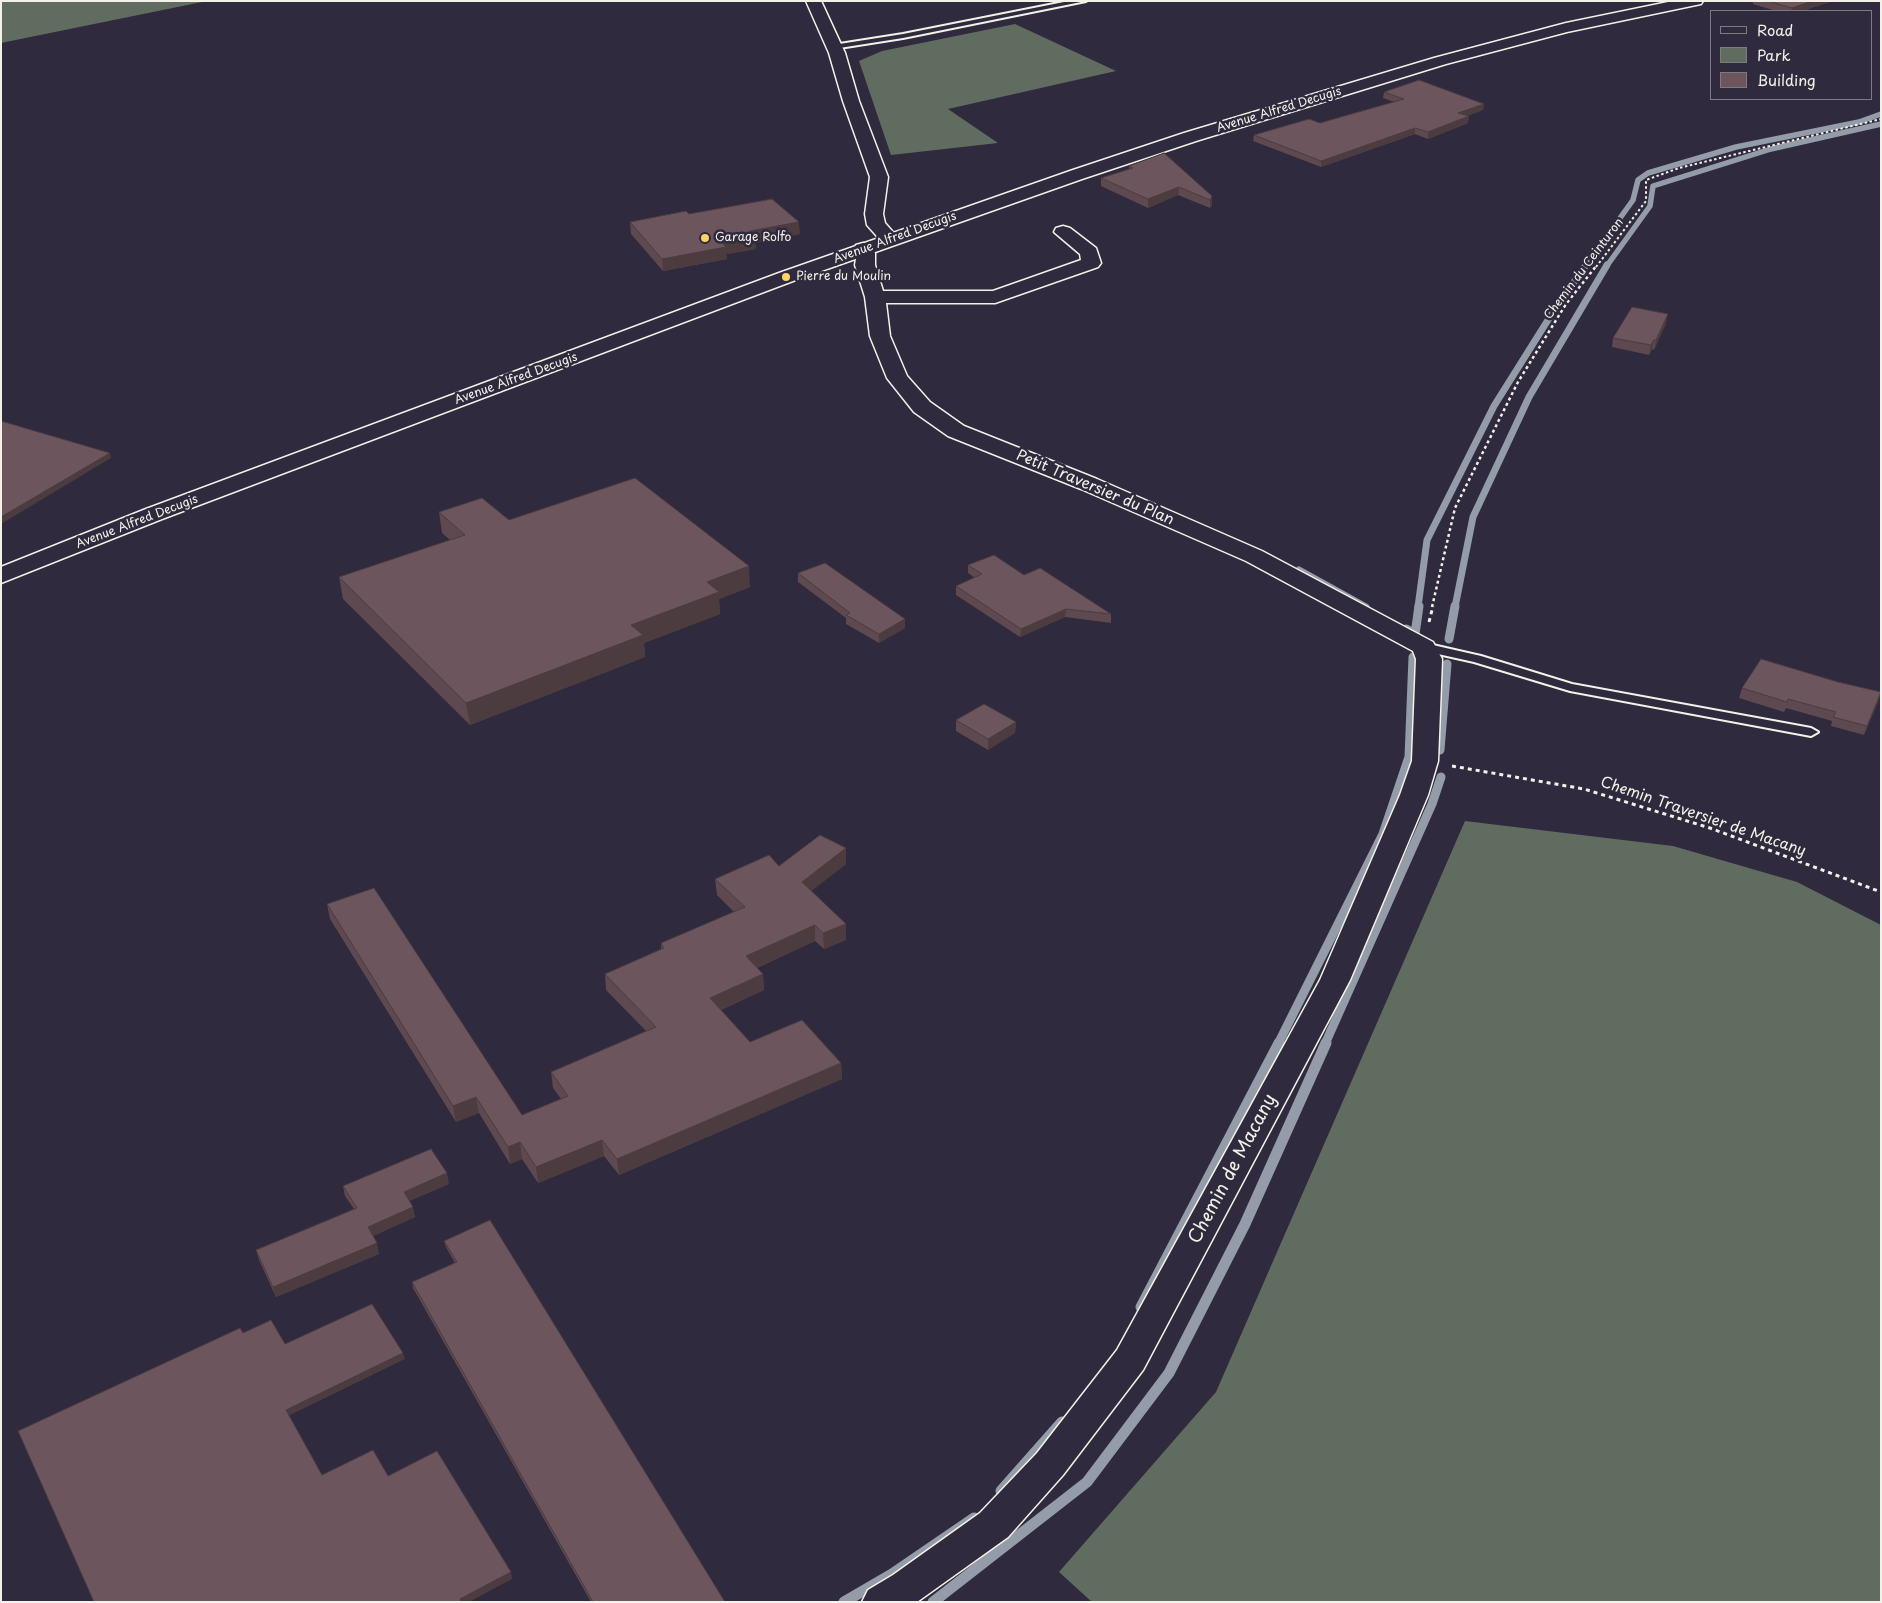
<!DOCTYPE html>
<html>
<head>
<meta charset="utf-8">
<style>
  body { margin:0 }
  #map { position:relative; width:1882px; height:1603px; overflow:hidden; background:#2f2a3d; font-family:"Playpen Sans",sans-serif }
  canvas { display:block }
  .frame { position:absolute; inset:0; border:2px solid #f4f1e8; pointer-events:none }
  .legend { position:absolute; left:1710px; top:10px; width:162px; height:90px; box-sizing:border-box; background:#2f2a3d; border:1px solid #7e7a81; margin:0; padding:6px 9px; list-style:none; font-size:15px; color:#f4f1e8 }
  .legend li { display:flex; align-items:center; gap:10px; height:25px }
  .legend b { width:25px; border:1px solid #7e7a81 }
</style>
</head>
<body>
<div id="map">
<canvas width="1882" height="1603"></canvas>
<div class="frame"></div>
<ul class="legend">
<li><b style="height:6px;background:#2f2a3d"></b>Road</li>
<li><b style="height:14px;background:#616c60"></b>Park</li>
<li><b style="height:14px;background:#6c555c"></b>Building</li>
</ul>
</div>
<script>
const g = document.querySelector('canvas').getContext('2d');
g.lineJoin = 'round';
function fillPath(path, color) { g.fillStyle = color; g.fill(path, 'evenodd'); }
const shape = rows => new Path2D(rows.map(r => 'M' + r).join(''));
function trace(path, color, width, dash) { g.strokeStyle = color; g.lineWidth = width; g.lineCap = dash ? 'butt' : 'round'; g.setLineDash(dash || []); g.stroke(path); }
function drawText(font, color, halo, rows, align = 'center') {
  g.font = font + ' "Playpen Sans",sans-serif'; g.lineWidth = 5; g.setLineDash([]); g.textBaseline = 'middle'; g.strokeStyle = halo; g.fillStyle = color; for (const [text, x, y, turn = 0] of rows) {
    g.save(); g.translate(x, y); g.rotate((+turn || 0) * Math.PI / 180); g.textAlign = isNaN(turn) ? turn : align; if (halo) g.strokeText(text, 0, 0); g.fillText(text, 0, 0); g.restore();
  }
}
const green = shape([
  [1,1,207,1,1,43],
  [1015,24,1116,71,948,109,998,143,891,155,859,61,882,51],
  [1465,821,1673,846,1797,882,1881,925,1881,1602,1092,1602,1059,1572,1216,1392]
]);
const streamFar3 = shape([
  [1585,267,1633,200,1638,180,1648,173,1736,147,1859,122,1881,114],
  [1606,267,1650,206,1653,186,1771,149,1881,124]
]);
const streamFar2 = shape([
  [1299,570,1366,607],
  [1418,607,1427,540,1494,406,1553,312,1586,265],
  [1455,607,1473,517,1529,397,1607,265]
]);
const streamFar1 = shape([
  [1406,629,1415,634,1419,606],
  [1449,639,1455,606],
  [1440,750,1447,664],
  [1278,1044,1383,834,1409,757,1413,657],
  [1325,1044,1432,804,1441,777]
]);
const stream = shape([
  [1141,1307,1279,1043],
  [1001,1491,1062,1422],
  [844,1602,892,1574,974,1518],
  [933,1602,1087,1482,1169,1373,1245,1224,1326,1043]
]);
const pathFar2 = shape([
  [1596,267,1646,201,1646,180,1679,168,1881,119]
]);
const pathFar1 = shape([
  [1432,607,1455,508,1518,382,1566,304,1597,265]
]);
const path = shape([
  [1429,622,1433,606],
  [1452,766,1584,789,1710,828,1881,892]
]);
const lane = shape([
  [1069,1,1086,1,903,38,833,49,829,47,833,45,903,34,1069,1],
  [1424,643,1481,656,1572,684,1811,728,1818,732,1811,736,1570,691,1474,662,1420,650,1418,647,1424,643]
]);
const street = shape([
  [806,1,821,1,845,53,859,101,888,177,883,214,885,223,899,239,897,243,890,245,883,243,867,225,865,214,870,177,843,101,829,53,806,1],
  [1063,226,1070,228,1096,248,1101,263,1098,267,995,303,886,303,890,336,907,376,930,402,964,426,1097,479,1262,551,1433,642,1442,659,1438,761,1428,795,1350,980,1143,1370,1063,1475,1008,1537,917,1602,862,1602,868,1590,893,1575,980,1513,1037,1453,1117,1350,1320,980,1400,795,1412,761,1416,659,1413,651,1246,561,1081,489,948,436,914,412,887,378,870,336,865,297,855,265,857,253,854,249,856,245,863,243,870,245,875,253,875,265,883,291,993,291,1081,260,1080,254,1054,232,1056,228,1063,226]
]);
const secondary = shape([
  [1673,1,1703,1,1701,4,1696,5,1567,32,1446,64,1196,141,1082,179,793,281,162,519,1,583,1,567,146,509,779,273,1070,171,1184,133,1434,58,1566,23,1673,1]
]);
const wall = shape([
  [1753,1,1833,1,1802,11,1776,11,1753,4],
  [1384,92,1484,104,1483,110,1467,116,1468,123,1428,139,1415,134,1321,167,1253,141,1254,135,1320,123,1394,102,1383,98],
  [1129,166,1212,196,1212,205,1210,208,1178,195,1148,208,1101,186,1101,178,1129,169],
  [689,214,800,234,755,243,756,249,726,254,727,259,663,271,631,234,630,222],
  [1666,323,1654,350,1652,349,1649,355,1612,347,1613,338],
  [439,512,509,520,750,587,719,599,720,614,644,643,645,657,470,725,343,599,339,577,450,540,442,533],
  [968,565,1024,575,1111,614,1111,623,1065,617,1020,637,956,595,956,586,975,578,968,573],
  [798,573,905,628,879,643,846,624,846,618,798,582],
  [1742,688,1878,702,1864,735,1831,726,1832,721,1786,708,1784,712,1739,698],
  [956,720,1016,722,1015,733,988,750,956,731],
  [846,864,811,891,846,924,846,940,824,949,815,941,757,968,763,974,764,990,721,1010,750,1042,841,1063,842,1079,619,1175,604,1156,538,1183,522,1159,510,1164,479,1113,456,1122,330,919,327,904,522,1115,561,1099,553,1088,551,1072,646,1031,606,990,605,974,661,949,661,943,734,912,717,895,715,879,779,866],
  [449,1184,409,1201,415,1217,373,1236,379,1254,276,1297,259,1260,256,1250,354,1209,345,1196,343,1186],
  [444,1241,725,1602,591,1602,413,1288,412,1282,455,1263,446,1247]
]);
const shadedWall = shape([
  [1812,1,1833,1,1802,11,1791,11,1792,8],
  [1484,104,1483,110,1457,119,1458,113],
  [1469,116,1468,123,1428,139,1428,132],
  [1415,128,1415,134,1321,167,1321,161],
  [1179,187,1178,195,1148,208,1148,199],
  [1212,196,1212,205,1210,208,1210,200],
  [799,222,800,234,755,243,756,249,726,254,727,259,663,271,662,259,722,243,750,231],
  [1668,314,1666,323,1654,350,1656,340],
  [1654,340,1652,349,1649,355,1651,345],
  [110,453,111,458,1,524,1,517],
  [749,566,750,587,719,599,720,614,644,643,645,657,470,725,466,703,631,625,707,582],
  [1066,609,1065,617,1020,637,1021,629],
  [905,619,905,628,879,643,879,634],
  [1881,692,1878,702,1864,735,1867,726],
  [1016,722,1015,733,988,750,988,739],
  [846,848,846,864,802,898,802,882],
  [846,924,846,940,824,949,823,933],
  [815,925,815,941,747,972,746,956],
  [763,974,764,990,711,1014,710,998],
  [841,1063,842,1079,619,1175,617,1159],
  [476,1097,479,1113,456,1122,453,1106],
  [602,1140,604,1156,538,1183,536,1167],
  [520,1142,522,1159,510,1164,508,1147],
  [447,1173,449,1184,406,1202,404,1192],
  [413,1207,415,1217,370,1237,368,1227],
  [377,1243,379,1254,276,1297,273,1287],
  [403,1353,405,1359,288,1416,286,1410],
  [511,1572,512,1579,469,1602,460,1602,460,1599]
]);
const building = shape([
  [1768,1,1812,1,1792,8,1768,1],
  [1419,80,1484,104,1458,113,1469,116,1428,132,1415,128,1321,161,1254,135,1309,119,1320,123,1404,99,1384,92,1419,80],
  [1164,153,1212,196,1210,200,1179,187,1148,199,1101,178,1133,168,1129,166,1164,153],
  [772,199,799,222,750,231,755,237,722,243,726,247,662,259,630,222,686,211,689,214,772,199],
  [1632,307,1668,314,1656,340,1654,340,1651,345,1613,338,1632,307],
  [1,421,110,453,1,517,1,421],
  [635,478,749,566,707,582,719,592,631,625,643,635,466,703,339,577,465,535,439,512,482,498,509,520,635,478],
  [994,555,1024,575,1040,568,1111,614,1066,609,1021,629,956,586,982,574,968,565,994,555],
  [825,563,905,619,879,634,846,615,850,613,798,573,825,563],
  [1761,659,1838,682,1881,692,1867,726,1833,717,1836,712,1788,699,1787,702,1742,688,1761,659],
  [984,704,1016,722,988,739,956,720,984,704],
  [820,835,846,848,802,882,846,924,823,933,815,925,746,956,763,974,710,998,750,1042,802,1020,841,1063,617,1159,602,1140,536,1167,520,1142,508,1147,476,1097,453,1106,327,904,374,888,522,1115,568,1096,551,1072,656,1027,605,974,664,948,661,943,745,907,715,879,769,855,779,866,820,835],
  [431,1149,447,1173,404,1192,413,1207,368,1227,377,1243,273,1287,256,1250,357,1208,343,1186,431,1149],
  [490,1220,725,1602,593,1602,412,1282,457,1262,444,1241,490,1220],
  [372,1304,403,1353,286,1410,322,1475,373,1450,388,1476,437,1451,511,1572,460,1599,461,1602,94,1602,18,1431,240,1328,243,1333,271,1320,285,1344,372,1304]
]);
const markers = [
  [705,238,5,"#ffd166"],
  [786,277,5,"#ffd166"]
];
const farStreetnames = [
  ["Avenue Alfred Decugis",1279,110,-17],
  ["Avenue Alfred Decugis",895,238,-20],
  ["Chemin du Ceinturon",1584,269,-53],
  ["Avenue Alfred Decugis",516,379,-20],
  ["Avenue Alfred Decugis",137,522,-21]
];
const farPoinames = [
  ["Garage Rolfo",715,238],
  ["Pierre du Moulin",796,277]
];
const streetNames = [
  ["Petit Traversier du Plan",1095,488,23],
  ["Chemin Traversier de Macany",1703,817,19]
];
const nearStreetnames = [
  ["Chemin de Macany",1233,1169,-62]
];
fillPath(green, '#616c60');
trace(streamFar3, '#939ca8', 5.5);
trace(streamFar2, '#939ca8', 7);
trace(streamFar1, '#939ca8', 9);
trace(stream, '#939ca8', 11);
trace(lane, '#f4f1e8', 4);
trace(street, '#f4f1e8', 3);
trace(secondary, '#f4f1e8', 3);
trace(pathFar2, '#f4f1e8', 2, [2.5, 2.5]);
trace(pathFar1, '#f4f1e8', 2.5, [3, 3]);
trace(path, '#f4f1e8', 3, [4, 4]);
fillPath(lane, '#2f2a3d');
fillPath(street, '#2f2a3d');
fillPath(secondary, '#2f2a3d');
fillPath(wall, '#5d494f');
fillPath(shadedWall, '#4c3c40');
fillPath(building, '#6c555c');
trace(building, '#4c3c40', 1);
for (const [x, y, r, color] of markers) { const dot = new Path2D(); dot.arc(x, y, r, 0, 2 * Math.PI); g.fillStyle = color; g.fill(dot); trace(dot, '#2f2a3d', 2); }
drawText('12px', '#f4f1e8', '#2f2a3d', farStreetnames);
drawText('12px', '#f4f1e8', '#2f2a3d', farPoinames, 'left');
drawText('15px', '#f4f1e8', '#2f2a3d', streetNames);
drawText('18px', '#f4f1e8', '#2f2a3d', nearStreetnames);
</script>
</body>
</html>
